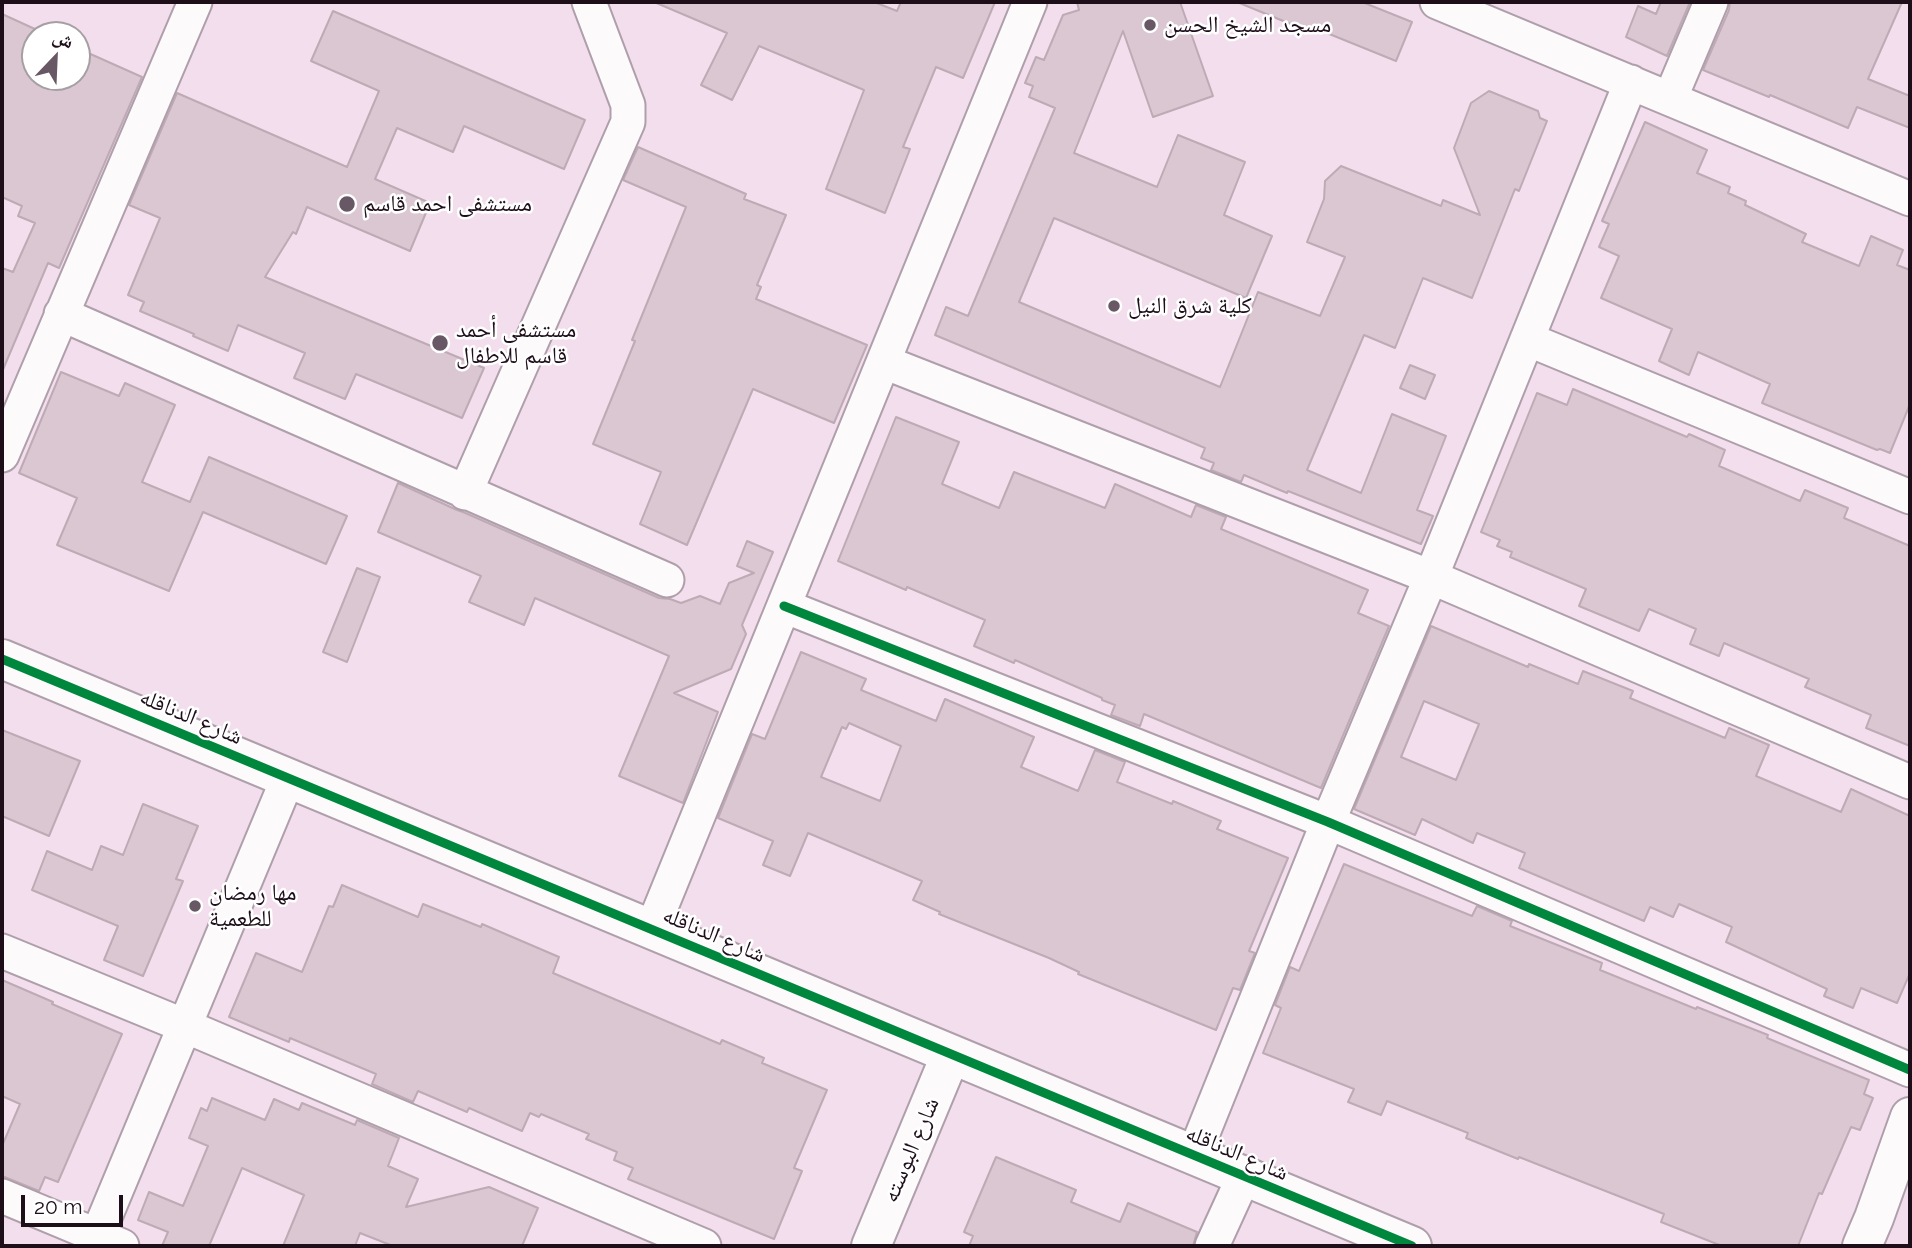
<!DOCTYPE html>
<html>
<head>
<meta charset="utf-8">
<style>
  body { margin:0 }
  #map { position:relative; width:1912px; height:1248px; overflow:hidden; background:#f3deed; font-family:Raleway,"Noto Naskh Arabic",sans-serif }
  canvas { display:block }
  .frame { position:absolute; inset:0; border:4px solid #1d0e1a; pointer-events:none }
  .north { position:absolute; left:21px; top:21px; width:70px; height:70px; box-sizing:border-box; background:#fff; border:2px solid #a59fa3; border-radius:50%; rotate:23deg; font-size:19px; font-weight:700; line-height:28px; text-align:center; color:#1d0e1a }
  .north::after { content:''; display:block; margin:auto; width:24px; height:32px; background:#685764; clip-path:polygon(50% 0,100% 100%,50% 72%,0 100%) }
  .scale { position:absolute; left:21px; top:1195px; width:102px; height:32px; box-sizing:border-box; border:4px solid #1d0e1a; border-top:0; padding-left:9px; font-size:21px; line-height:24px; white-space:nowrap; color:#1d0e1a; -webkit-text-stroke:5px #fff; paint-order:stroke }
</style>
</head>
<body>
<div id="map">
<canvas width="1912" height="1248"></canvas>
<div class="frame"></div>
<div class="north">ش</div>
<div class="scale">20 m</div>
</div>
<script>
const g = document.querySelector('canvas').getContext('2d');
g.lineJoin = 'round';
function fillPath(path, color) { g.fillStyle = color; g.fill(path, 'evenodd'); }
const shape = rows => new Path2D(rows.map(r => 'M' + r).join(''));
function trace(path, color, width, dash) { g.strokeStyle = color; g.lineWidth = width; g.lineCap = dash ? 'butt' : 'round'; g.setLineDash(dash || []); g.stroke(path); }
function drawText(font, color, halo, rows, align = 'center') {
  g.font = font + ' Raleway,"Noto Naskh Arabic",sans-serif'; g.lineWidth = 5; g.setLineDash([]); g.textBaseline = 'middle'; g.strokeStyle = halo; g.fillStyle = color; for (const [text, x, y, turn = 0] of rows) {
    g.save(); g.translate(x, y); g.rotate((+turn || 0) * Math.PI / 180); g.textAlign = isNaN(turn) ? turn : align; if (halo) g.strokeText(text, 0, 0); g.fillText(text, 0, 0); g.restore();
  }
}
const building = shape([
  [654,2,874,2,897,11,901,2,995,2,963,78,936,67,903,147,910,149,885,213,826,189,864,90,759,46,732,100,701,85,727,33,654,2],
  [1077,2,1180,2,1213,96,1153,117,1123,31,1074,153,1157,187,1178,135,1245,162,1224,215,1272,236,1246,298,1054,218,1019,302,1220,387,1258,292,1320,316,1345,257,1307,242,1324,199,1325,181,1341,166,1441,206,1443,200,1480,215,1454,148,1471,103,1489,91,1538,111,1540,118,1547,121,1519,191,1515,189,1472,298,1423,278,1395,348,1364,335,1307,470,1361,493,1392,414,1446,436,1417,510,1433,516,1421,544,1288,491,1287,493,1244,475,1241,482,1211,470,1214,463,1201,458,1205,448,935,335,946,307,968,316,1055,108,1029,97,1033,86,1025,83,1036,57,1044,60,1063,15,1079,10,1077,2],
  [1237,2,1362,2,1412,22,1396,61,1312,27,1310,32,1237,2],
  [1661,2,1690,2,1667,56,1626,37,1638,6,1656,14,1661,2],
  [1730,2,1902,2,1868,79,1910,96,1910,128,1857,107,1848,128,1770,95,1769,97,1703,70,1729,10,1730,2],
  [333,11,585,120,564,169,464,126,453,152,397,128,375,179,430,203,410,251,307,207,296,234,293,232,265,277,484,368,462,418,356,374,345,399,294,378,305,353,238,325,228,351,193,336,194,334,140,311,144,302,128,295,160,218,129,205,177,93,347,167,379,91,311,61,333,11],
  [2,14,48,35,35,35,35,77,77,77,77,48,142,77,59,268,48,263,2,372,2,268,13,272,35,223,18,216,22,206,2,197,2,14],
  [1645,122,1707,150,1697,173,1730,187,1728,193,1746,201,1745,205,1806,234,1802,242,1859,266,1871,236,1903,250,1897,265,1910,270,1910,404,1890,453,1880,449,1877,450,1762,403,1770,384,1698,352,1689,375,1659,361,1672,329,1601,298,1619,256,1599,247,1609,224,1602,221,1645,122],
  [638,147,746,194,744,199,786,215,757,285,761,287,756,299,867,345,834,423,753,389,687,545,640,524,661,472,593,444,635,341,632,340,686,207,623,180,638,147],
  [1410,365,1435,375,1425,399,1400,388,1410,365],
  [61,372,119,396,125,383,175,405,142,482,190,502,209,457,347,516,326,564,203,512,169,591,57,545,77,498,19,473,61,372],
  [1573,389,1687,437,1689,434,1725,450,1719,466,1800,501,1805,490,1848,508,1844,518,1910,546,1910,746,1866,728,1871,715,1805,687,1809,679,1724,643,1719,656,1690,644,1696,629,1649,609,1639,631,1579,606,1586,589,1510,557,1512,552,1497,546,1500,540,1481,532,1537,393,1567,405,1573,389],
  [896,417,959,442,942,484,999,508,1014,472,1105,508,1115,484,1191,517,1196,505,1226,517,1221,529,1368,590,1358,613,1389,626,1321,788,1144,714,1140,726,1111,715,1115,705,1102,700,1102,698,1015,660,1014,663,974,646,985,620,907,587,906,590,838,561,896,417],
  [398,483,457,510,463,512,659,598,670,599,681,603,700,596,720,604,729,583,754,573,737,566,747,541,773,552,742,625,746,634,731,669,674,693,718,712,683,803,619,776,669,656,535,598,524,625,469,602,481,576,378,532,398,483],
  [357,568,380,577,347,662,323,652,357,568],
  [1431,626,1528,667,1529,664,1578,684,1583,671,1633,691,1630,698,1725,738,1729,728,1769,745,1756,776,1841,812,1851,789,1910,816,1910,973,1897,1003,1861,988,1853,1008,1824,996,1827,989,1726,942,1732,927,1679,904,1673,917,1650,907,1644,921,1519,868,1525,853,1477,833,1473,843,1422,819,1415,835,1354,809,1431,626],
  [1424,701,1479,724,1456,780,1401,757,1424,701],
  [801,652,866,679,861,690,936,721,945,699,1034,737,1021,767,1078,791,1095,750,1125,762,1117,782,1172,804,1173,801,1221,821,1217,829,1288,858,1249,951,1255,953,1240,990,1233,988,1216,1030,1078,974,1079,972,1049,958,939,914,940,912,913,900,922,881,808,833,790,876,763,865,773,841,718,818,752,734,765,739,801,652],
  [849,723,901,746,880,801,821,777,842,727,846,729,849,723],
  [2,730,80,761,49,836,2,816,2,730],
  [143,804,198,826,176,879,183,881,143,976,104,960,118,926,32,890,47,851,92,870,101,846,123,855,143,804],
  [1344,864,1472,916,1477,906,1512,921,1510,926,1602,963,1600,970,1696,1009,1697,1007,1768,1035,1767,1038,1869,1080,1864,1094,1873,1098,1860,1130,1851,1127,1822,1194,1819,1193,1798,1246,1722,1246,1661,1222,1664,1214,1519,1157,1518,1159,1466,1138,1468,1133,1387,1101,1381,1115,1348,1102,1354,1089,1263,1053,1281,1008,1275,1005,1290,967,1299,971,1344,864],
  [342,885,418,917,423,904,481,927,482,924,559,957,553,973,720,1044,722,1040,764,1058,762,1063,827,1090,794,1168,802,1171,774,1239,628,1179,633,1168,614,1160,617,1152,586,1139,589,1134,541,1114,539,1117,530,1113,522,1131,469,1108,467,1112,418,1091,413,1102,372,1084,376,1074,290,1038,289,1042,229,1017,256,953,302,972,329,906,333,907,342,885],
  [2,980,53,1002,52,1004,122,1034,58,1182,45,1177,39,1191,2,1176,2,1146,20,1104,2,1096,2,980],
  [212,1098,265,1120,274,1099,299,1110,302,1103,355,1125,357,1120,399,1138,388,1166,418,1179,406,1207,489,1187,538,1208,522,1246,393,1246,360,1233,355,1246,283,1246,304,1195,242,1168,209,1246,162,1246,168,1232,138,1220,149,1192,183,1206,208,1146,189,1138,201,1108,207,1111,212,1098],
  [996,1157,1076,1190,1071,1202,1120,1222,1128,1203,1197,1232,1193,1246,969,1246,973,1236,964,1232,996,1157]
]);
const minor = shape([
  [1437,2,1910,199],
  [1670,99,1711,2],
  [61,314,667,580],
  [1527,339,1910,497],
  [884,362,1431,577,1910,782],
  [2,455,195,2],
  [465,493,628,122,628,105,589,2],
  [784,606,1328,822,1910,1070],
  [652,929,1030,2],
  [2,951,185,1026,704,1246],
  [1194,1155,1328,822,1431,577,1631,82],
  [2,1196,122,1246],
  [93,1246,288,778],
  [1212,1246,1244,1176]
]);
const tertiary = shape([
  [2,659,1412,1246],
  [871,1246,951,1054],
  [1862,1246,1874,1218,1910,1117]
]);
const cycleway = shape([
  [784,606,1328,822,1910,1070],
  [2,659,1412,1246]
]);
const markers = [
  [1150,25,7,"#685764"],
  [347,204,9,"#685764"],
  [1114,306,7,"#685764"],
  [440,343,9,"#685764"],
  [195,906,7,"#685764"]
];
const poiNames = [
  ["مسجد الشيخ الحسن",1164,25],
  ["مستشفى احمد قاسم",363,204],
  ["كلية شرق النيل",1128,306],
  ["مستشفى أحمد",456,330],
  ["قاسم للاطفال",456,356],
  ["مها رمضان",209,893],
  ["للطعمية",209,919]
];
const streetNames = [
  ["شارع الدناقله",191,717,23],
  ["شارع الدناقله",714,935,23],
  ["شارع البوسته",911,1150,-67],
  ["شارع الدناقله",1237,1153,23]
];
fillPath(building, '#dbc7d2');
trace(building, '#bdaab4', 2);
trace(minor, '#af9fab', 37);
trace(tertiary, '#af9fab', 42);
trace(minor, '#fdfafc', 33);
trace(tertiary, '#fdfafc', 38);
trace(cycleway, '#00873e', 9);
for (const [x, y, r, color] of markers) { const dot = new Path2D(); dot.arc(x, y, r, 0, 2 * Math.PI); g.fillStyle = color; g.fill(dot); trace(dot, '#fff', 2.5); }
drawText('23px', '#1d0e1a', '#fff', poiNames, 'left');
drawText('23px', '#1d0e1a', '#fff', streetNames);
</script>
</body>
</html>
